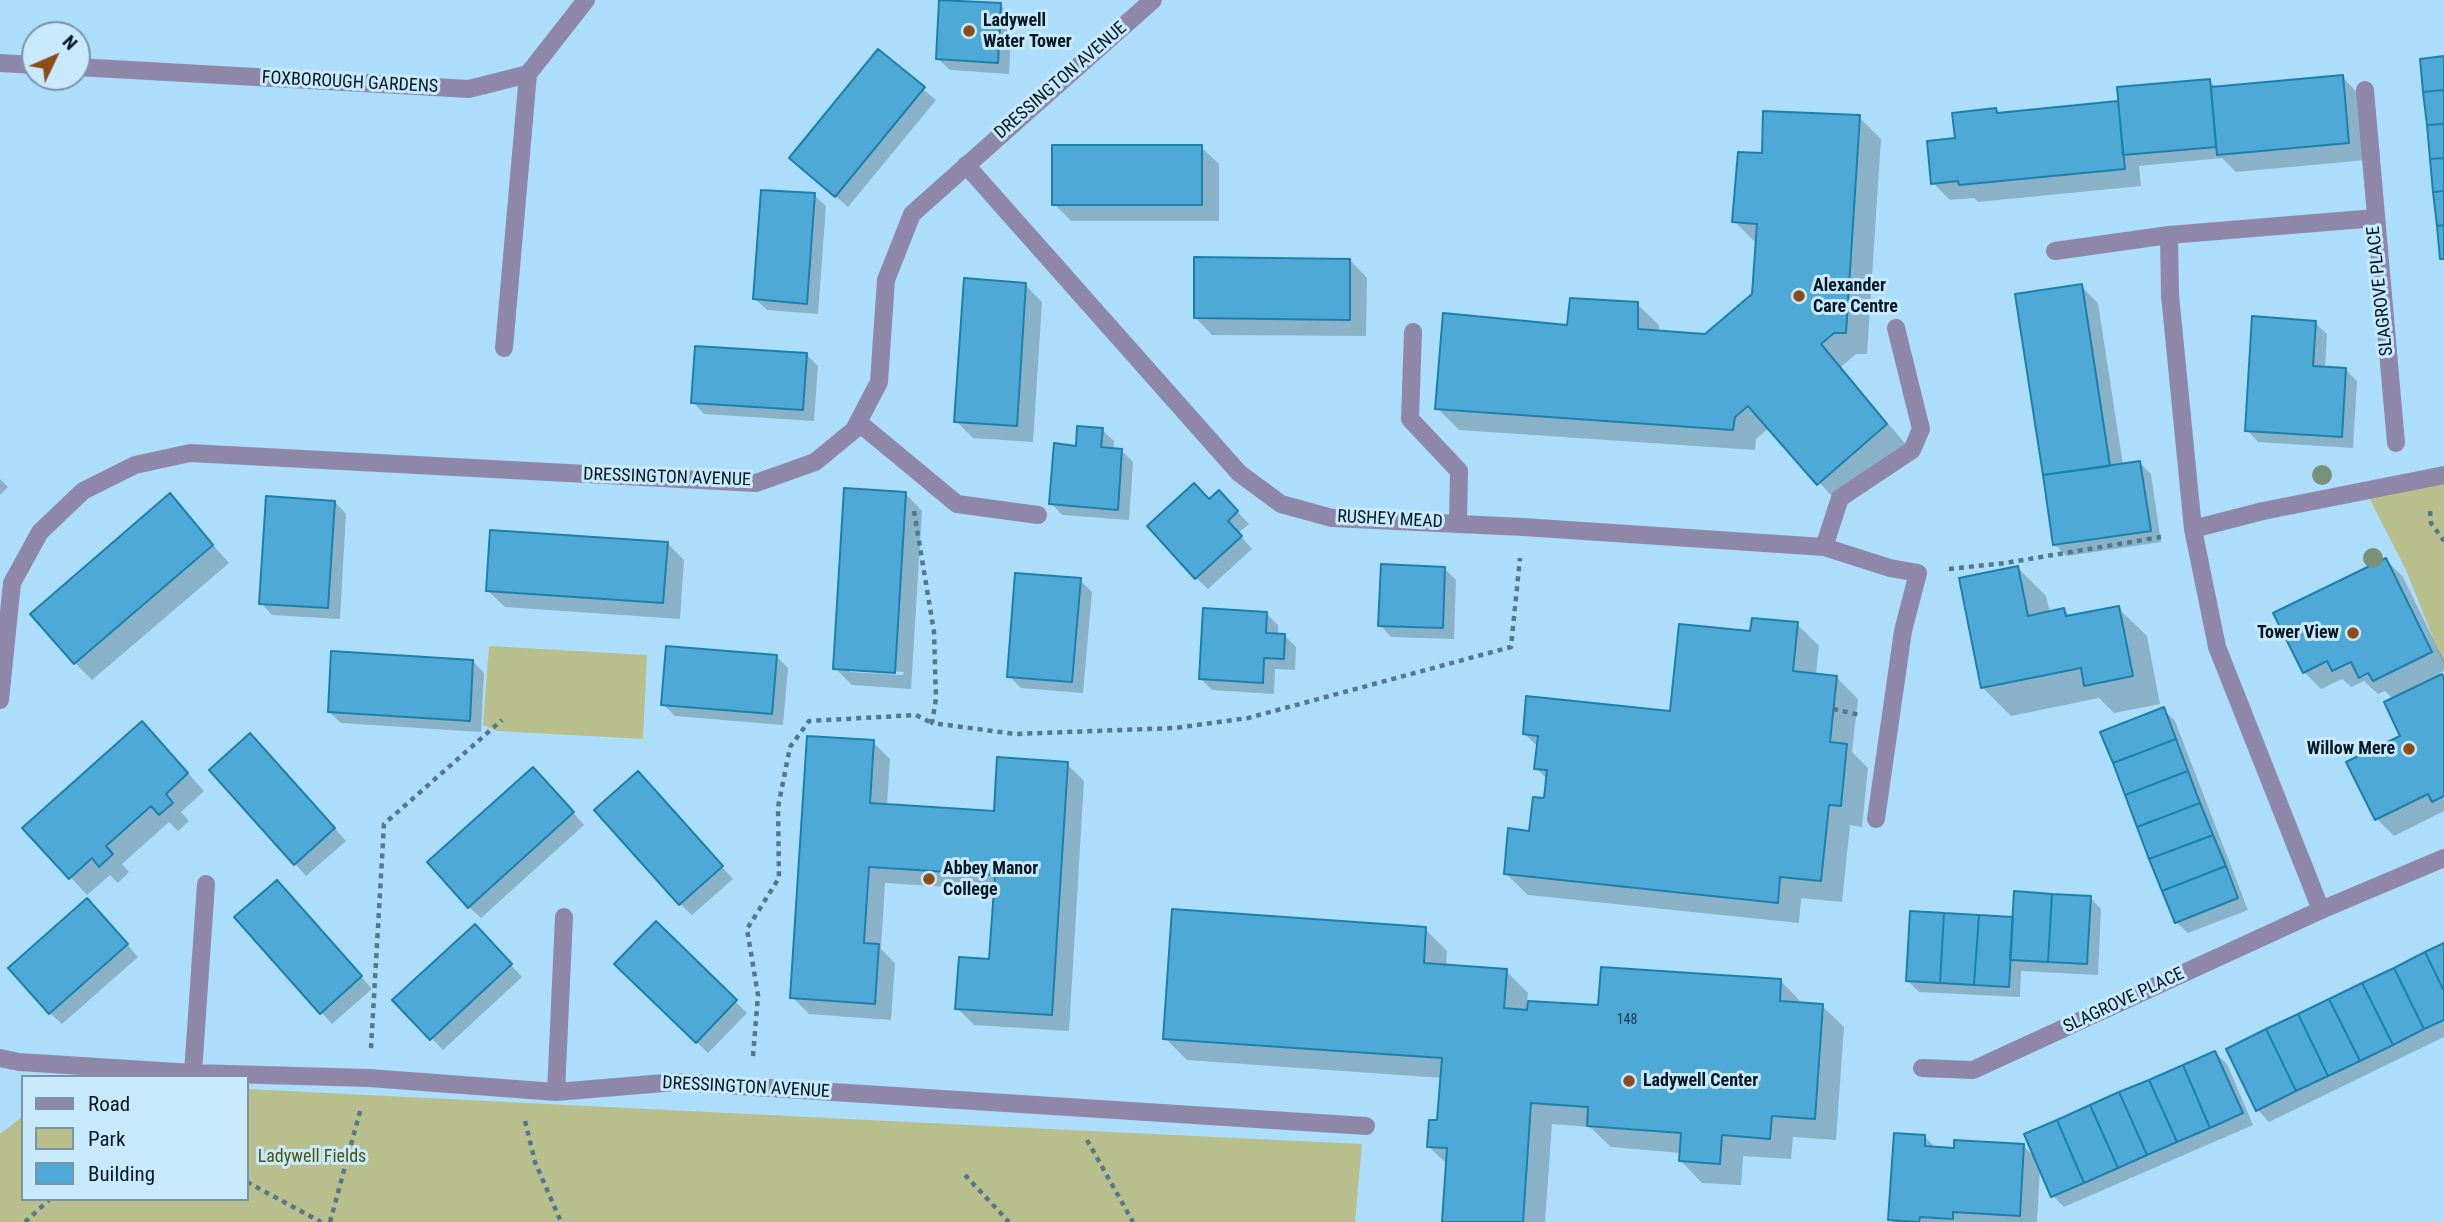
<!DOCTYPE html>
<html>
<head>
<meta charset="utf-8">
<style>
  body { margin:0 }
  #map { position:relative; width:2444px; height:1222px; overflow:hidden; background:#acdefb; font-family:"Roboto Condensed",sans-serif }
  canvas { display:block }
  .legend { position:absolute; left:21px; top:1075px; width:228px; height:126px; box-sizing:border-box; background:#c8e9fc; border:2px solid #7895a6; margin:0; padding:9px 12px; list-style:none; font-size:21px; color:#001724 }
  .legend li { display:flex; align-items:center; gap:14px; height:35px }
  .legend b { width:35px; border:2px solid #7895a6 }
  .north { position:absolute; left:21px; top:21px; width:70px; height:70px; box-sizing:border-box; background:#c8e9fc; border:2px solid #7895a6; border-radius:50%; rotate:46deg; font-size:19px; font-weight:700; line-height:28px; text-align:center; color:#001724 }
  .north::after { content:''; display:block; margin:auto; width:24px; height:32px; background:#8d4c1a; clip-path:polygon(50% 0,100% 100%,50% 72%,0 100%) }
</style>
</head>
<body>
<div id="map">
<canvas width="2444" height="1222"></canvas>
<ul class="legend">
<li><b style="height:9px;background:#8e87aa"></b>Road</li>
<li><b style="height:19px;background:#b9bf8c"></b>Park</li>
<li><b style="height:19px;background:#4fa9d6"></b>Building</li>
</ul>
<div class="north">N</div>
</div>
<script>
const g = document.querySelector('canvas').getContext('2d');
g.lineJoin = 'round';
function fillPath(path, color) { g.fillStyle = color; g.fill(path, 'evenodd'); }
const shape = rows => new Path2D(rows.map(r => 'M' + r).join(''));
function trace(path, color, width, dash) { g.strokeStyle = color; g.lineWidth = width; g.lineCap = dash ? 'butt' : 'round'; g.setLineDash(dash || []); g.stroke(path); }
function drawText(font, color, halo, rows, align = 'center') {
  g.font = font + ' "Roboto Condensed",sans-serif'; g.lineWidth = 6; g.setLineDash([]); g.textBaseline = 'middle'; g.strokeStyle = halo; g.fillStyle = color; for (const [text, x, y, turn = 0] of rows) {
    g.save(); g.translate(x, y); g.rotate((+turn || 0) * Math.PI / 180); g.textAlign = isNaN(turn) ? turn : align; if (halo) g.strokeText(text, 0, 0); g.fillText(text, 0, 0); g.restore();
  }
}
const green = shape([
  [2444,484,2444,665,2405,568,2367,494],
  [489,646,647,655,643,739,497,731,483,725],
  [247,1089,1050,1129,1362,1144,1355,1222,0,1222,0,1134,23,1116,23,1199,247,1199]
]);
const shadow = shape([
  [1000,5,1012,17,1009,74,950,70,938,59],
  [878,52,936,100,848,207,791,158],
  [2342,77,2359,94,2366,160,2236,172,2222,158,2139,166,2141,186,1978,202,1974,198,1950,200,1933,183,1957,140,1996,110,2000,114,2117,103,2120,106,2209,81,2217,88],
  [1859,117,1881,139,1867,354,1856,354,1841,367,1907,446,1840,505,1769,428,1756,439,1755,450,1459,430,1437,408,1569,327,1637,304,1659,325,1659,332,1706,335,1754,295,1756,243,1734,221,1764,155],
  [1201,147,1219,164,1219,221,1071,221,1054,204],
  [814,195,826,206,818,314,767,310,755,299],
  [1350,260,1367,278,1366,336,1212,335,1195,317],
  [1025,285,1042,302,1033,442,973,438,956,421],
  [2081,286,2098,303,2123,465,2140,463,2151,474,2161,542,2067,556,2055,545],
  [2315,323,2327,334,2325,368,2345,369,2357,381,2353,448,2258,442,2247,430],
  [807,355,818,366,814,421,704,414,693,402],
  [1102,430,1114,441,1113,450,1122,451,1133,462,1129,520,1062,515,1051,503,1077,448],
  [0,479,8,487,0,495],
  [905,493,922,511,911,689,852,685,835,668],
  [850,668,904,672,903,675,850,672],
  [170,496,229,563,92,680,75,663],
  [1209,501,1230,504,1249,524,1238,533,1252,549,1208,589,1196,578],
  [335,502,346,514,340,619,272,615,261,603],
  [667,543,684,560,680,619,505,607,487,590],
  [2386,560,2403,577,2444,661,2444,671,2439,673,2444,678,2444,811,2394,836,2377,819,2402,737,2393,699,2385,691,2378,694,2364,681,2351,687,2342,679,2321,689,2304,672],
  [1444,568,1456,580,1454,639,1391,637,1380,625],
  [2018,568,2046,596,2050,613,2064,610,2071,617,2118,608,2147,636,2160,704,2114,713,2099,698,2011,716,1983,688],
  [1080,580,1092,592,1083,693,1021,688,1009,676],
  [1266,613,1278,625,1278,635,1285,636,1296,647,1295,670,1275,669,1274,694,1212,690,1201,679],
  [1797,624,1819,646,1816,675,1836,677,1858,699,1852,752,1868,768,1862,827,1850,825,1842,902,1801,898,1799,923,1528,895,1506,874,1531,832,1546,800,1548,780,1536,768,1538,747,1524,733,1671,713,1752,633],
  [776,656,788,668,783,725,675,716,663,704],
  [473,661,484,673,481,732,341,723,329,712],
  [2163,709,2175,721,2248,910,2188,933,2176,922],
  [159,741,204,791,181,812,189,821,178,831,169,822,122,864,129,872,118,883,110,875,87,895,25,828],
  [873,742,890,759,887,805,995,812,1067,764,1084,781,1069,1031,974,1025,957,1008,991,961,995,890,885,883,881,949,895,963,891,1020,809,1014,792,997],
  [262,747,346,841,306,876,211,770],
  [545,780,584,825,481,918,469,907],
  [649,785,733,879,692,915,680,904],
  [288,894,372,989,332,1024,321,1012],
  [2090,897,2101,909,2098,975,2021,971,2020,997,1919,992,1907,980,2014,919],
  [99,912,138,957,62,1024,50,1013],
  [656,924,747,1013,708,1053,617,964],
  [1425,929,1447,951,1446,967,1506,971,1528,993,1527,1003,1599,1007,1781,981,1802,1003,1822,1006,1844,1027,1836,1140,1793,1137,1791,1159,1743,1156,1741,1185,1702,1183,1681,1161,1681,1153,1611,1147,1590,1127,1552,1124,1545,1222,1444,1222,1448,1165,1429,1147,1439,1122,1442,1078,1187,1060,1165,1038],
  [486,938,522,977,443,1050,395,1000],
  [2444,945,2444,1037,2269,1122,2258,1110,2229,1050],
  [2215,1053,2227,1064,2253,1125,2064,1207,2053,1196,2040,1167,2037,1222,1893,1222,1890,1219,1925,1137,1937,1149,2023,1145,2036,1159]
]);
const building = shape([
  [939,0,1001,3,998,63,936,59,939,0],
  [878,49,925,87,835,197,789,158,878,49],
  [2444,56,2444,90,2423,92,2420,59,2444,56],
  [2343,75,2349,143,2217,155,2211,87,2343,75],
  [2210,79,2216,147,2123,155,2117,87,2210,79],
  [2444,90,2444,124,2427,125,2423,92,2444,90],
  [2118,101,2125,169,1959,185,1958,181,1931,184,1927,141,1955,138,1952,113,1996,108,1997,113,2118,101],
  [1763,111,1860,115,1846,333,1834,333,1821,344,1887,424,1817,485,1748,406,1735,417,1733,430,1435,409,1443,313,1567,325,1570,298,1638,302,1638,329,1705,334,1752,294,1757,224,1732,222,1738,152,1762,153,1763,111],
  [2444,124,2444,158,2430,159,2427,125,2444,124],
  [1052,145,1202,145,1202,205,1052,205,1052,145],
  [2444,158,2444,191,2433,192,2430,159,2444,158],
  [761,190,815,193,807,304,753,299,761,190],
  [2444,191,2444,225,2437,226,2433,192,2444,191],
  [2444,225,2444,259,2440,259,2437,226,2444,225],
  [1194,257,1350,259,1350,320,1194,318,1194,257],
  [964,278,1026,283,1017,426,954,422,964,278],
  [2082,284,2110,466,2043,475,2015,294,2082,284],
  [2252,316,2316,321,2313,366,2346,368,2342,437,2245,431,2252,316],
  [695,346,807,353,803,410,691,403,695,346],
  [1077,426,1103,428,1101,447,1122,449,1118,510,1049,504,1054,443,1076,446,1077,426],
  [2140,461,2151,531,2053,545,2043,475,2140,461],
  [1194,483,1209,499,1219,490,1238,511,1228,521,1242,536,1195,579,1147,526,1194,483],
  [844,488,906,492,895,673,833,669,844,488],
  [170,493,213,545,74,664,30,614,170,493],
  [266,496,335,501,328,608,259,604,266,496],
  [490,530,668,542,663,603,486,591,490,530],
  [2386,558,2432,652,2373,681,2368,673,2359,678,2351,662,2332,671,2327,661,2303,673,2273,613,2386,558],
  [1381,564,1445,567,1443,628,1378,626,1381,564],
  [2018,566,2028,616,2064,608,2066,616,2119,606,2133,676,2084,686,2081,668,1981,688,1959,578,2018,566],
  [1015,573,1081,578,1072,682,1007,677,1015,573],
  [1203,608,1267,612,1266,633,1285,634,1284,659,1264,658,1263,683,1199,679,1203,608],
  [1752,618,1798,622,1793,671,1837,676,1830,742,1847,744,1841,806,1829,805,1821,881,1780,877,1778,903,1504,874,1508,828,1529,831,1533,797,1544,798,1547,770,1534,769,1538,736,1523,734,1526,696,1670,711,1679,624,1750,631,1752,618],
  [666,646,777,655,772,714,661,705,666,646],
  [331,651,473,660,470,721,328,712,331,651],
  [2442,674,2444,678,2444,796,2432,802,2428,794,2375,820,2346,762,2400,736,2384,702,2442,674],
  [2164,707,2176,739,2113,763,2100,732,2164,707],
  [142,721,188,773,166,794,173,803,159,815,151,806,106,846,113,854,99,867,92,858,69,879,22,828,142,721],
  [250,733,335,828,294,865,209,770,250,733],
  [807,736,874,740,870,803,994,811,997,757,1068,762,1052,1015,955,1009,959,957,989,959,995,875,869,867,864,943,879,944,875,1004,790,998,807,736],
  [2176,739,2188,771,2125,795,2113,763,2176,739],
  [533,767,574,812,468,908,427,862,533,767],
  [638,771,723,866,679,905,594,810,638,771],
  [2188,771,2200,803,2137,827,2125,795,2188,771],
  [2200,803,2213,835,2149,859,2137,827,2200,803],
  [2213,835,2226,866,2162,891,2149,859,2213,835],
  [2226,866,2238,898,2175,923,2162,891,2226,866],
  [277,880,362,976,320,1014,234,917,277,880],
  [2014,891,2052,894,2048,962,2010,960,2014,891],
  [2052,894,2091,896,2087,964,2048,962,2052,894],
  [87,898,128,944,49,1014,8,968,87,898],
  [1172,909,1426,927,1424,963,1507,969,1504,1008,1527,1010,1528,1001,1598,1005,1601,967,1781,979,1780,1001,1823,1004,1815,1119,1772,1116,1770,1139,1722,1135,1720,1164,1679,1161,1681,1133,1587,1126,1588,1107,1531,1103,1523,1222,1442,1222,1447,1148,1427,1147,1429,1120,1437,1120,1442,1058,1163,1039,1172,909],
  [1910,911,1944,913,1940,983,1906,981,1910,911],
  [1944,913,1979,915,1974,985,1940,983,1944,913],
  [1979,915,2013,917,2009,987,1974,985,1979,915],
  [656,921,737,1000,696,1043,614,964,656,921],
  [475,924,512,964,430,1040,392,1000,475,924],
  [2444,943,2444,991,2425,952,2444,943],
  [2425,952,2444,991,2444,1020,2424,1029,2394,968,2425,952],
  [2394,968,2424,1029,2393,1045,2362,983,2394,968],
  [2362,983,2393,1045,2360,1061,2329,999,2362,983],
  [2329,999,2360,1061,2328,1076,2298,1014,2329,999],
  [2298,1014,2328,1076,2296,1091,2266,1029,2298,1014],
  [2266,1029,2296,1091,2256,1111,2226,1049,2266,1029],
  [2215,1051,2243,1113,2210,1128,2183,1065,2215,1051],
  [2183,1065,2210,1128,2177,1142,2149,1080,2183,1065],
  [2149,1080,2177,1142,2147,1155,2119,1092,2149,1080],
  [2119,1092,2147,1155,2118,1168,2090,1105,2119,1092],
  [2090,1105,2118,1168,2084,1183,2057,1120,2090,1105],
  [2057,1120,2084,1183,2051,1197,2024,1134,2057,1120],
  [1894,1133,1925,1135,1925,1146,1954,1148,1954,1140,2024,1144,2020,1216,1953,1212,1953,1219,1920,1217,1919,1222,1888,1220,1894,1133]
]);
const path = shape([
  [914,511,934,632,936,699,932,723,1015,734,1175,728,1248,718,1511,647,1520,558],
  [2430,511,2431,523,2444,541],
  [1949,569,2005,563,2161,537],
  [1833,709,1860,715],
  [371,1048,384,824,502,720],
  [753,1056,758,995,747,929,779,878,778,807,790,747,809,721,916,715,932,723],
  [525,1121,535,1162,561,1222],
  [1087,1140,1133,1222],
  [965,1175,1009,1222],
  [247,1182,321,1222],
  [25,1222,50,1199],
  [330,1222,361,1108]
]);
const minor = shape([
  [0,63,35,65],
  [77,67,469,89,528,74,586,0],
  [2365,90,2396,443],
  [966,165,1239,473,1281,504,1332,518,1523,527,1824,547,1890,568,1918,573,1903,631,1876,819],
  [2169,235,2170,295,2193,529,2217,647,2321,910],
  [2055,251,2169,235,2376,218],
  [1413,332,1410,419,1459,471,1458,524],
  [504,348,528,74],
  [858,422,957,504,1038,515],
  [2193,529,2263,511,2444,475],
  [1824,547,1840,498,1912,450,1921,429,1896,328],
  [0,700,12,583,40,532,83,491,135,465,190,453,756,483,815,462,854,430,879,382,886,280,912,214,1153,0],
  [0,1058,19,1062,193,1073,369,1078,556,1092,676,1082,1366,1126],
  [1922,1068,1973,1070,2321,910,2444,858],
  [193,1073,206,884],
  [556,1092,564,917]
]);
const trees = [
  [2322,475],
  [2373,558]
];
const markers = [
  [969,31,7,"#8d4c1a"],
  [1799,296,7,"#8d4c1a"],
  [2353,633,7,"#8d4c1a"],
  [2409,749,7,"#8d4c1a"],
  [929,879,7,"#8d4c1a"],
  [1629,1081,7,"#8d4c1a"]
];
const numberNames = [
  ["148",1627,1020]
];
const poiNames = [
  ["Ladywell",983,21],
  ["Water Tower",983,42],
  ["Alexander",1813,286],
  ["Care Centre",1813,307],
  ["Tower View",2339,633,"right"],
  ["Willow Mere",2395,749,"right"],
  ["Abbey Manor",943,869],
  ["College",943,890],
  ["Ladywell Center",1643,1081]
];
const streetNames = [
  ["DRESSINGTON AVENUE",1061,81,-41],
  ["FOXBOROUGH GARDENS",350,83,3],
  ["SLAGROVE PLACE",2381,291,-96],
  ["DRESSINGTON AVENUE",667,478,2],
  ["RUSHEY MEAD",1390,520,3],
  ["SLAGROVE PLACE",2124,1001,-25],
  ["DRESSINGTON AVENUE",746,1088,3]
];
const parkNames = [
  ["Ladywell Fields",312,1157]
];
fillPath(green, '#b9bf8c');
fillPath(shadow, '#0003');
fillPath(building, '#4fa9d6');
trace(building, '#1d80ac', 2);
trace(path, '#53788c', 4.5, [5, 5]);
trace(minor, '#8e87aa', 18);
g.fillStyle = '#789179';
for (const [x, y] of trees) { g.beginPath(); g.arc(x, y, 10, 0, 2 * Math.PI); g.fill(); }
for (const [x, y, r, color] of markers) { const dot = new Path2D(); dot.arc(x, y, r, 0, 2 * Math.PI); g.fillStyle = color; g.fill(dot); trace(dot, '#c8e9fc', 2.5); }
drawText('14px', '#143c50', null, numberNames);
drawText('bold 18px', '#001724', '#c8e9fc', poiNames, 'left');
drawText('18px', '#001724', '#c8e9fc', streetNames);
drawText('18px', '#4e520f', '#c8e9fc', parkNames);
</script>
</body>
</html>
